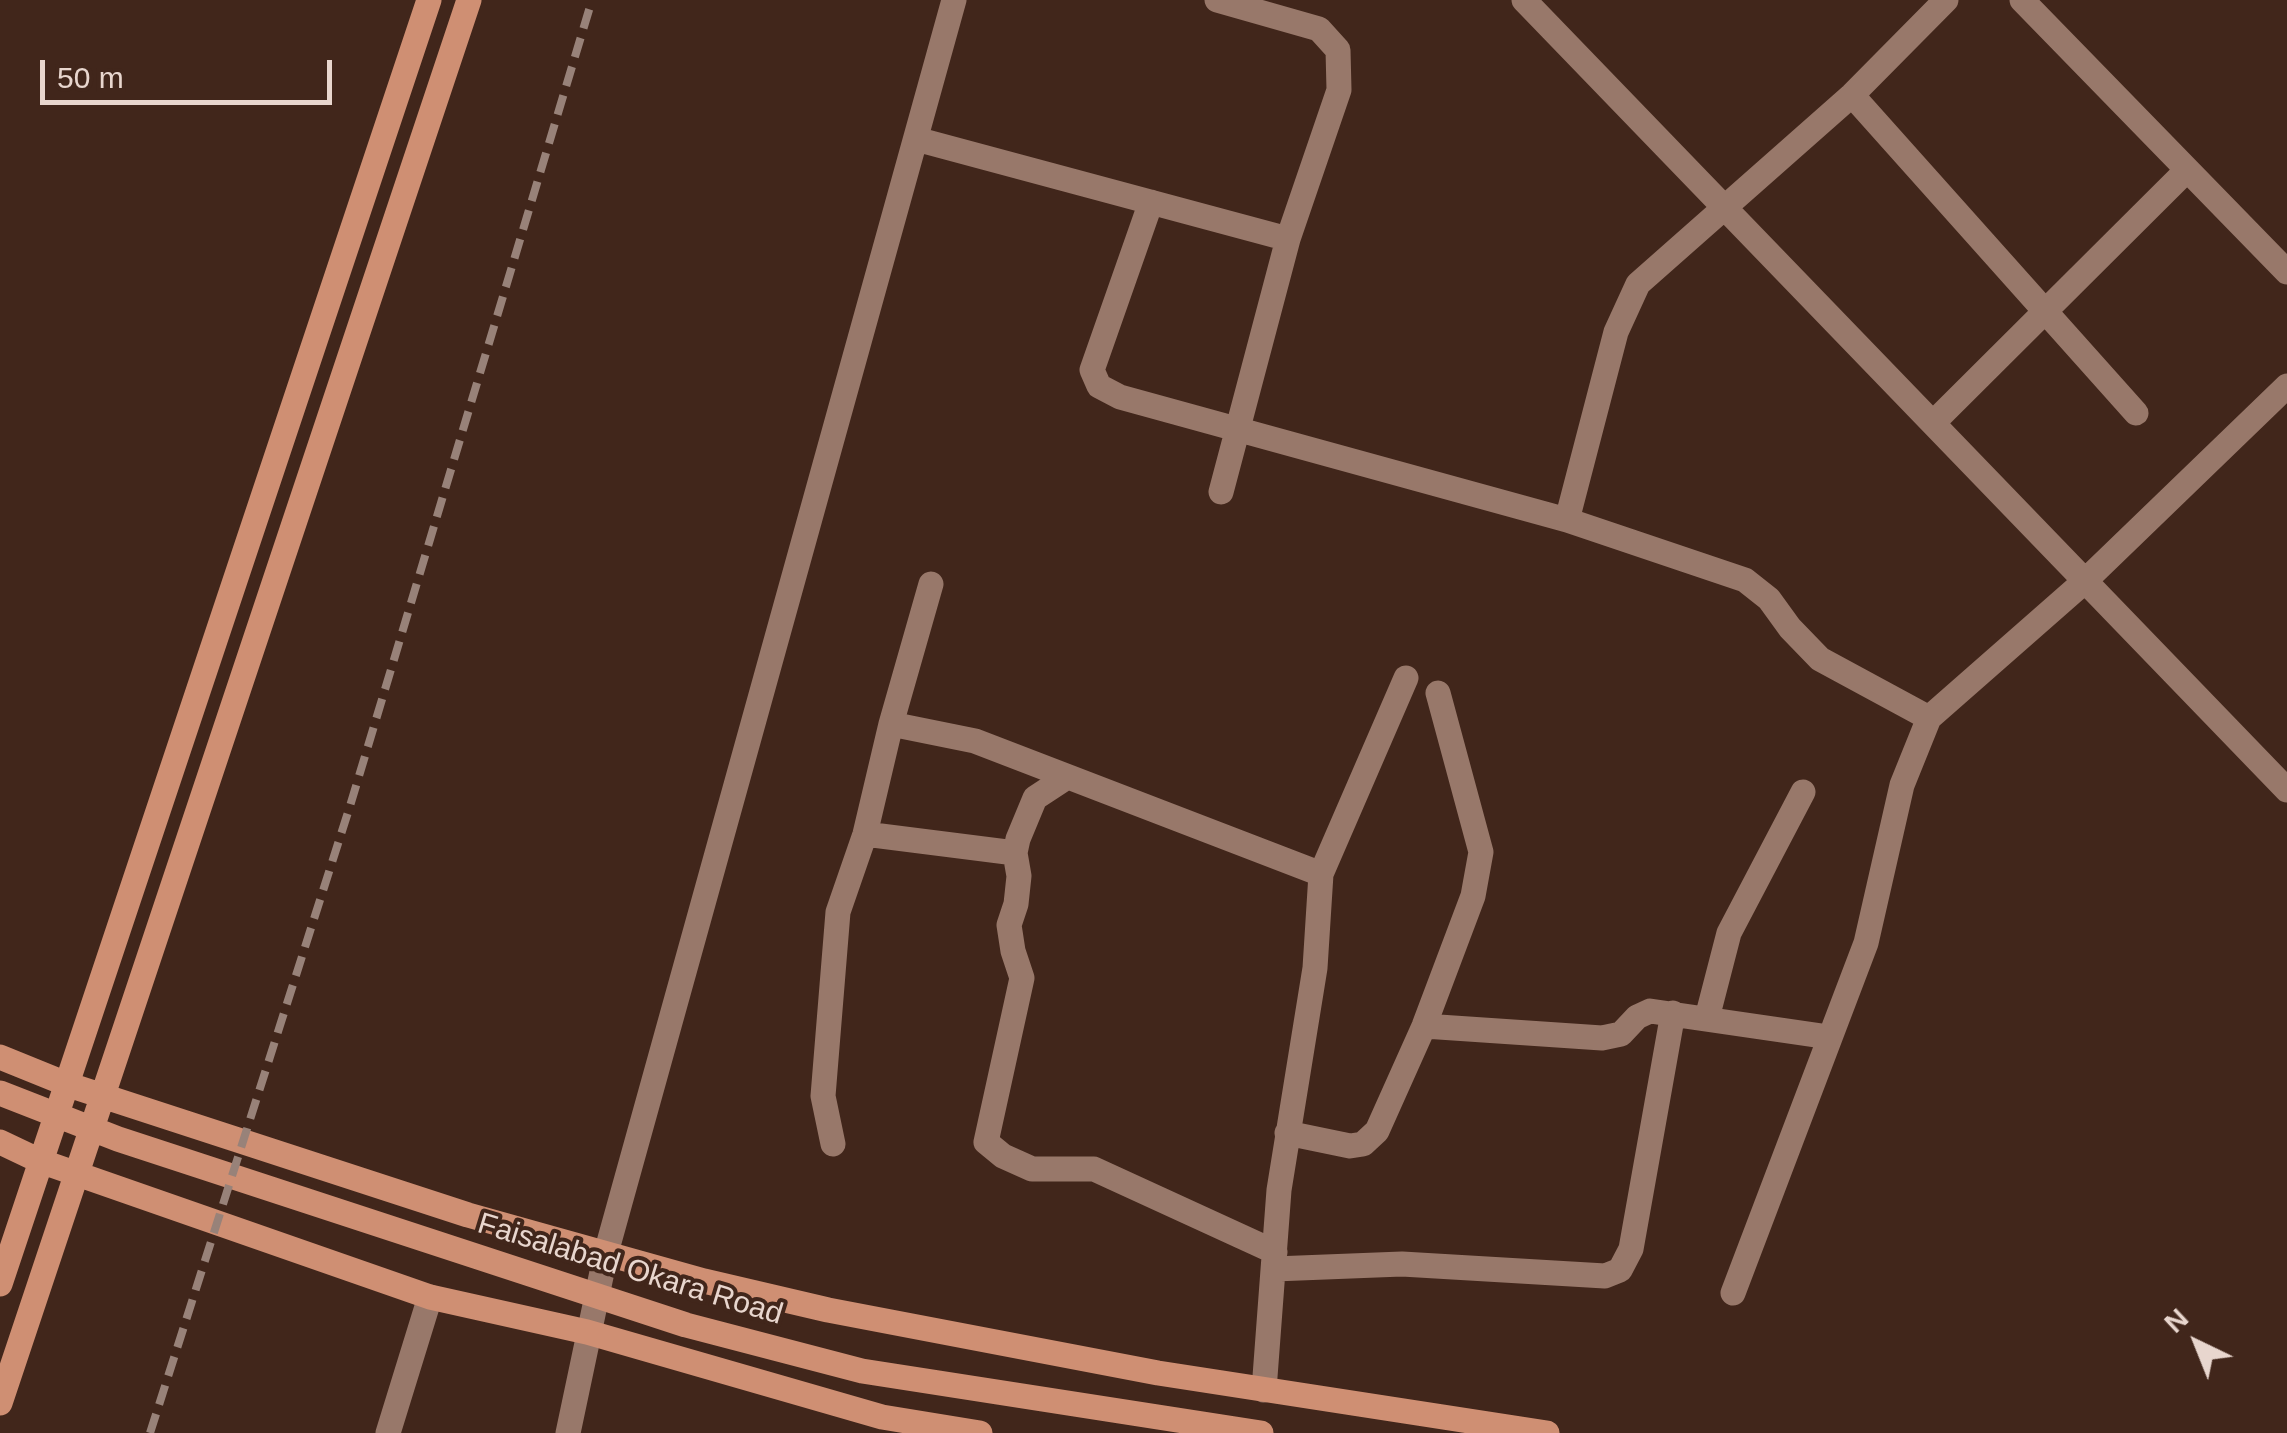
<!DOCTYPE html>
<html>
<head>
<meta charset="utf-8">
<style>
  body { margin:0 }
  #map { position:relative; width:2287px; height:1433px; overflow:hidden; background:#41261b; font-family:Helvetica,sans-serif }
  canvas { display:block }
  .north { position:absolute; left:2147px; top:1293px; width:100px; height:100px; -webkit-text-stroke:8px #41261b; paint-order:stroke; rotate:317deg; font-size:28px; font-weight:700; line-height:40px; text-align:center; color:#e8d6ce }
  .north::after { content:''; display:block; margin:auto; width:35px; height:45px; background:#e8d6ce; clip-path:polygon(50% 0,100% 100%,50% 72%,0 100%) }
  .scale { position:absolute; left:40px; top:60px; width:292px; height:45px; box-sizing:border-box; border:5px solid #e8d6ce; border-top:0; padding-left:12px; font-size:30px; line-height:35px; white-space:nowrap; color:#e8d6ce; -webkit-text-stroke:8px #41261b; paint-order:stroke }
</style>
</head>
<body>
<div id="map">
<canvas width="2287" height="1433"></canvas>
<div class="north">N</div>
<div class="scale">50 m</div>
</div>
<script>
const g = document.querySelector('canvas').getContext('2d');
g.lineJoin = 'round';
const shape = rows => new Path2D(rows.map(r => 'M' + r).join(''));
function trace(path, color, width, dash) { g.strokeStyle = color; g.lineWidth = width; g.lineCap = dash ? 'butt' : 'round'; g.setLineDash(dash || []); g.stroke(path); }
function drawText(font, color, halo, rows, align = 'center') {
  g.font = font + ' Helvetica,sans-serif'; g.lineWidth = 8; g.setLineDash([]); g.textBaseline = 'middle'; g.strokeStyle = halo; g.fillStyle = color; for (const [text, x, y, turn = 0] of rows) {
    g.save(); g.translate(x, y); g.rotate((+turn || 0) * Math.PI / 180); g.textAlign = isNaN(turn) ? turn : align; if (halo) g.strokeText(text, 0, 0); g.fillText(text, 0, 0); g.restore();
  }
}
const minor = shape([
  [1217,0,1319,29,1338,50,1339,90,1288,239,1221,492],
  [1524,0,2287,790],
  [2022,0,2287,272],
  [1852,95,2136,413],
  [916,139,1288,239],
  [1151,202,1092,370,1099,386,1120,397,1567,520,1745,580,1769,599,1790,628,1820,659,1929,718],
  [1933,423,2187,170],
  [1567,520,1616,332,1638,284,1852,95,1946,0],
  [891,724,975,741,1321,874],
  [1067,777,1035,798,1018,839,1015,853,1019,876,1016,904,1009,925,1013,951,1022,978,986,1142,1003,1156,1032,1169,1094,1169,1275,1252],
  [865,834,1015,853],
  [1707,1018,1729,933,1803,792],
  [1424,1026,1602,1038,1621,1034,1637,1017,1650,1011,1829,1037],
  [1287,1133,1350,1146,1363,1144,1377,1131,1424,1026,1473,896,1481,852,1438,693],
  [833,1144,823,1096,838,912,865,834,891,724,931,584],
  [1274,1269,1402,1264,1605,1276,1620,1270,1631,1249,1673,1013],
  [1733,1293,1866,943,1902,785,1929,718,2085,581,2287,386],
  [1264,1390,1279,1190,1315,968,1321,874,1406,678],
  [388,1433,430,1297],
  [568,1433,606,1253,954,0]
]);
const major = shape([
  [0,1057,69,1085,468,1215,704,1281,828,1310,1158,1373,1547,1433],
  [0,1093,118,1139,686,1325,862,1371,1261,1433],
  [0,1142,40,1161,430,1297,587,1332,882,1417,980,1433],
  [0,1284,429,0],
  [0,1403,469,0]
]);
const rail = shape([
  [150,1433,350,806,592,0]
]);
const streetNames = [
  ["Faisalabad Okara Road",630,1270,17]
];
trace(minor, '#98786a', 25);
trace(major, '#cf8f73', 25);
trace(rail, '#988279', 8, [20, 10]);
drawText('30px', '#e8d6ce', '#41261b', streetNames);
</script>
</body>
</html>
